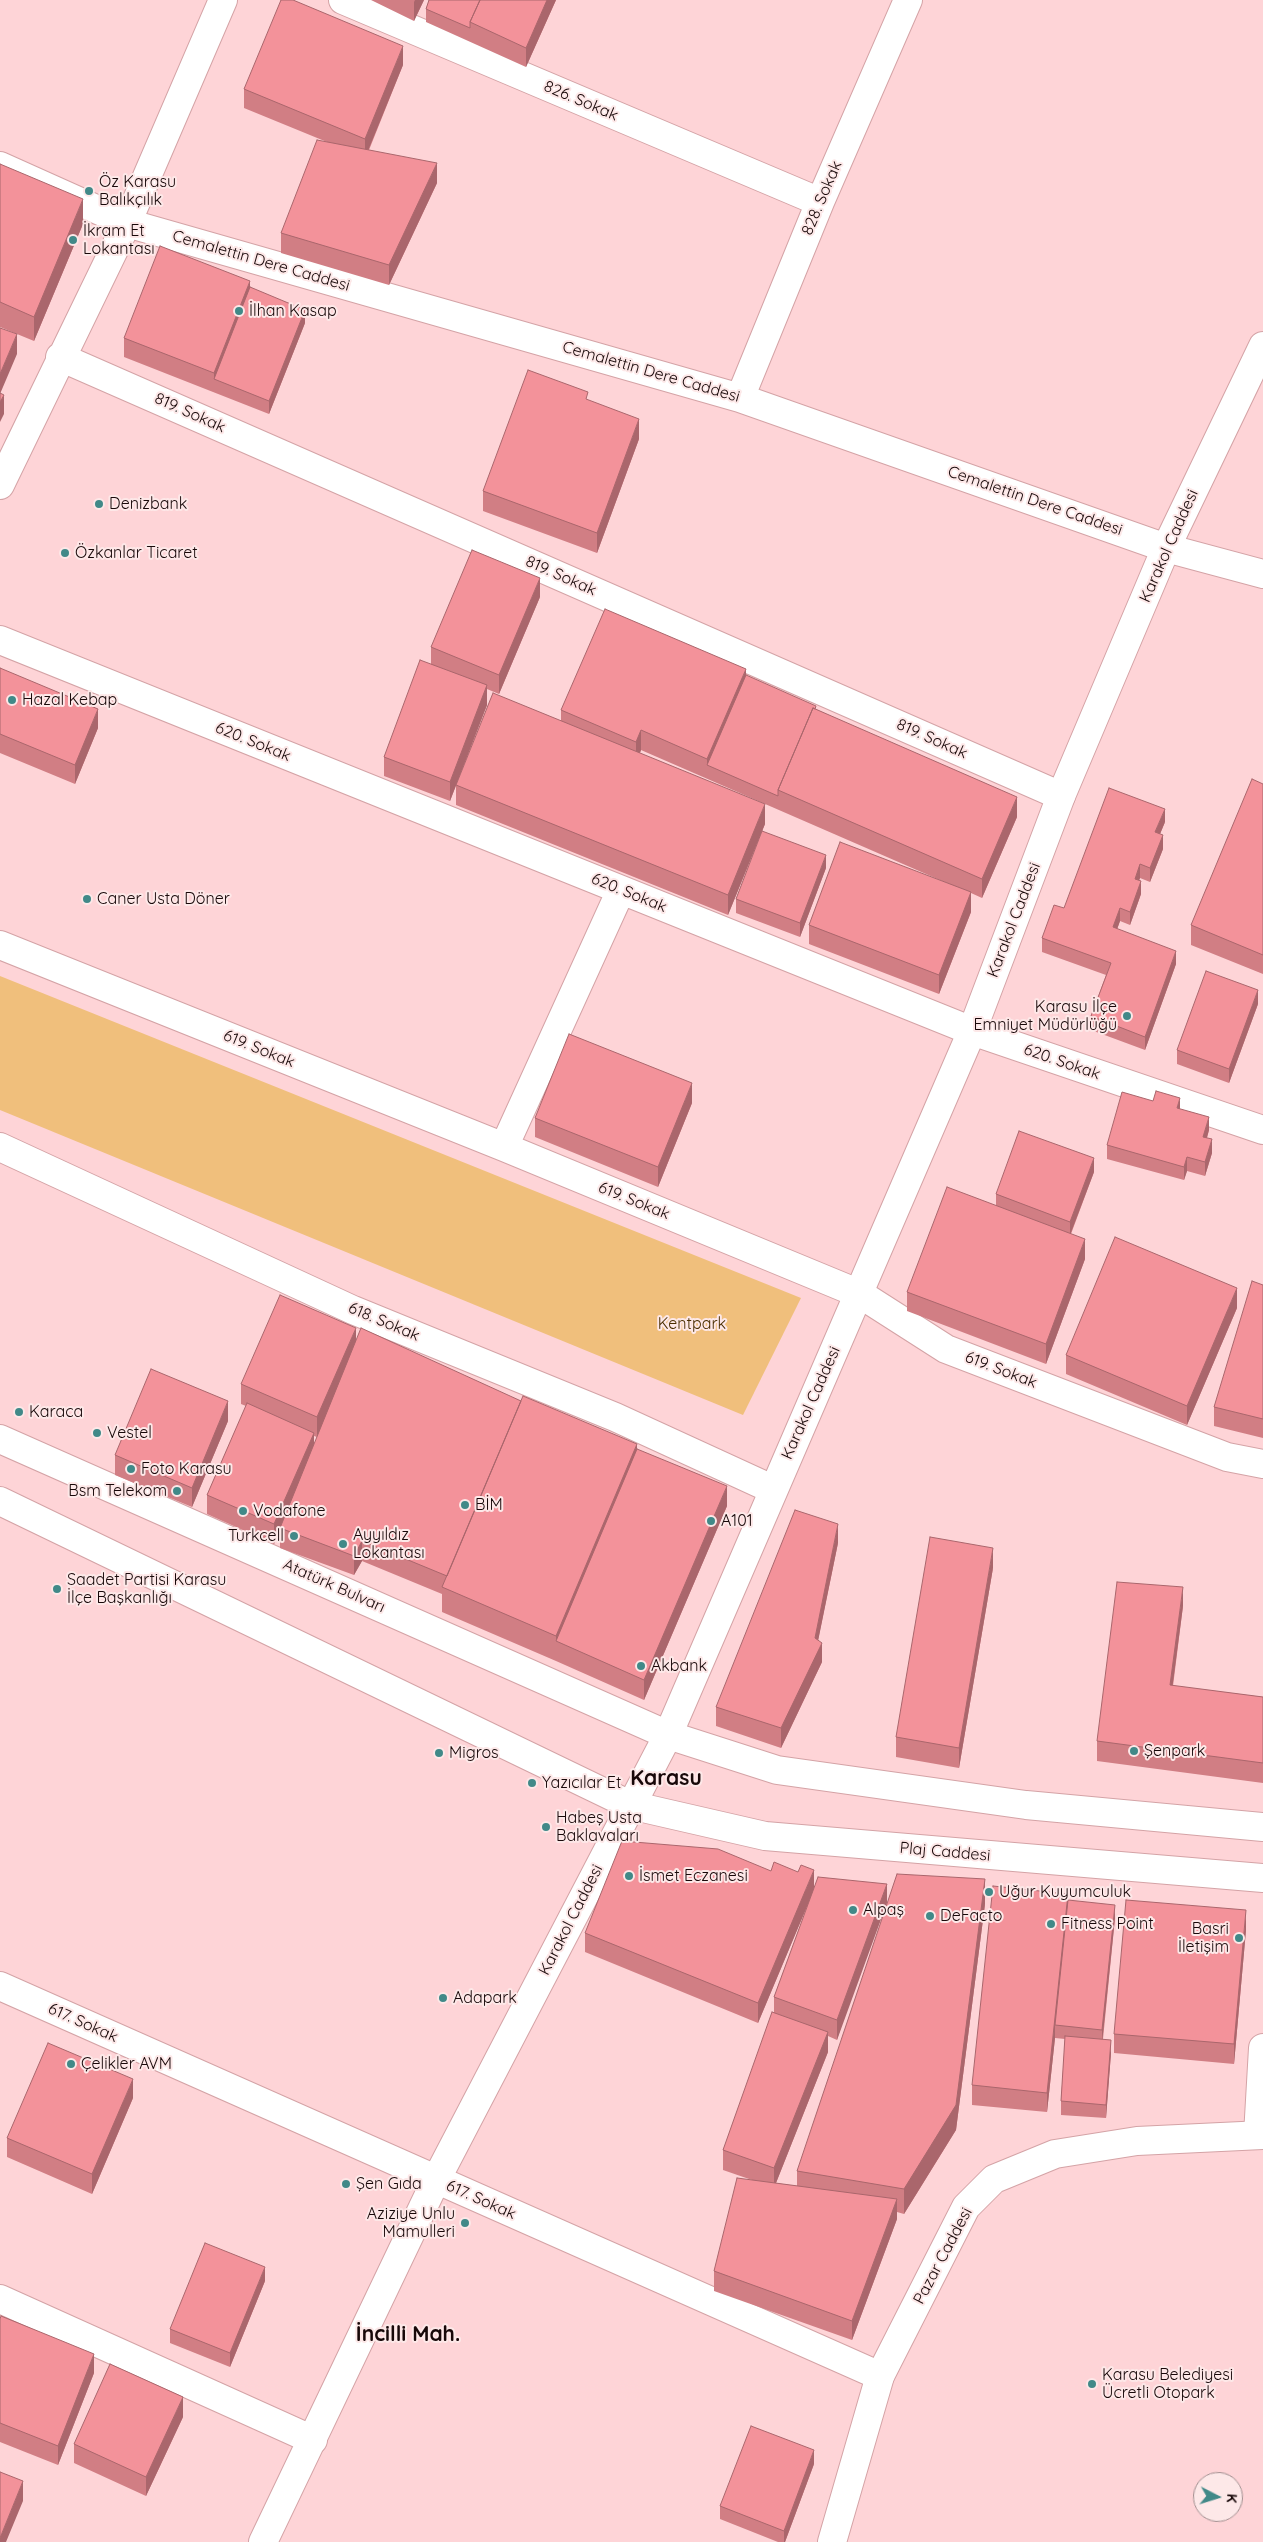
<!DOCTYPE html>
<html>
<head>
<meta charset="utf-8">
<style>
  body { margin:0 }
  #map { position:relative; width:1263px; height:2542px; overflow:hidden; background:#fed4d7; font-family:Quicksand,sans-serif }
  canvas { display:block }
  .north { position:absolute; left:1193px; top:2472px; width:50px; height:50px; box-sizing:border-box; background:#fde8e8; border:1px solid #a18e8f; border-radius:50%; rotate:95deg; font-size:14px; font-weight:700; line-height:20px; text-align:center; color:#180809 }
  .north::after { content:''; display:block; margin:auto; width:18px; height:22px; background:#418988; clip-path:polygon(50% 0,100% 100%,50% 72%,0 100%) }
</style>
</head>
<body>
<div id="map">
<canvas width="1263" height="2542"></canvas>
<div class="north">K</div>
</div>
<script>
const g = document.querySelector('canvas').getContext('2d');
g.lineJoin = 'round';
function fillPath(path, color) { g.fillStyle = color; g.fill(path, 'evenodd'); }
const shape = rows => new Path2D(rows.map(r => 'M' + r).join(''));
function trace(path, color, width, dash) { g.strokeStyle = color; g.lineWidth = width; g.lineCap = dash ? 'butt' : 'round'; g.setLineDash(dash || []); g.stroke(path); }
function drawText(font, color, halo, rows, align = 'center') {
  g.font = font + ' Quicksand,sans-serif'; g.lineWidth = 4; g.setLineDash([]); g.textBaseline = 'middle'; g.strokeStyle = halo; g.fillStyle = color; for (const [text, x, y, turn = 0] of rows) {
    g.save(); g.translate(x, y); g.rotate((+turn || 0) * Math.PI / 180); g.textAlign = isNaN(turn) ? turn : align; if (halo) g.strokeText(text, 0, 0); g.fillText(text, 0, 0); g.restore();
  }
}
const green = shape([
  [0,976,801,1298,743,1415,0,1110]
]);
const street = shape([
  [343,0,820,202],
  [0,166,127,223,740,398,1166,548,1263,574],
  [60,357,1061,796],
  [740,398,820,202,908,0],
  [0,485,127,223,223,0],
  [0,640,972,1031,1263,1130],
  [0,945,504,1147,860,1294,946,1349,1227,1457,1263,1464],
  [0,1147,353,1310,615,1417,772,1489],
  [504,1147,621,890],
  [0,1439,668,1735],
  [0,1501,630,1805],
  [0,1986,880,2376],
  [1258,2135,1263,2048],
  [0,2299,313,2440]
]);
const secondary = shape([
  [263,2542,436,2180,668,1735,972,1031,1061,796,1166,548,1263,346],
  [832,2542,880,2376,966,2207,994,2179,1055,2154,1137,2141,1263,2135]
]);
const primary = shape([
  [668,1735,777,1770,1026,1805,1263,1827],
  [630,1805,765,1836,1263,1878]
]);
const wall = shape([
  [371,0,424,0,414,21],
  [429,0,556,0,526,67,426,22,426,9],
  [403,65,369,150,437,183,389,285,281,253,281,233,327,142,244,108,244,89],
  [0,164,83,224,34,341,0,327],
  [250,287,305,323,269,414,124,357,124,338],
  [639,439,597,553,483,511,483,491],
  [540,597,499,694,487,689,487,705,450,801,384,776,384,757,431,664,431,647],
  [0,668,98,728,75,784,0,753],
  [746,676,816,709,1017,817,982,898,971,893,971,912,939,994,809,944,809,925,949,884,641,750,640,753,765,824,728,915,456,805,456,785,561,721,561,710],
  [1263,784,1263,974,1191,945,1191,925],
  [1165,822,1160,834,1163,849,1150,882,1140,878,1139,880,1141,894,1130,925,1120,921,1117,929,1176,964,1145,1050,1091,1030,1091,1016,1106,975,1042,952,1042,938,1064,908],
  [826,868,800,937,736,913,736,899],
  [1258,1004,1229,1083,1177,1064,1177,1050],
  [692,1103,658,1187,535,1137,535,1118],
  [1180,1109,1209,1130,1207,1138,1212,1153,1205,1176,1187,1171,1184,1180,1107,1159,1107,1145],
  [1094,1172,1071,1234,1085,1259,1046,1364,907,1311,907,1292,996,1205,996,1194],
  [1263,1285,1263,1438,1214,1426,1214,1407],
  [1237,1308,1187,1425,1066,1374,1066,1355],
  [356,1341,521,1401,637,1449,727,1506,644,1700,556,1661,442,1612,442,1594,362,1561,354,1575,280,1548,280,1530,274,1544,207,1514,207,1495,246,1406,241,1404,241,1384],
  [323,1422,314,1445,314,1436,317,1437],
  [228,1421,192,1507,115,1475,115,1455],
  [838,1543,818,1640,822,1662,781,1748,716,1726,716,1707],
  [993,1568,959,1768,896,1757,896,1737],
  [1183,1606,1173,1686,1263,1697,1263,1783,1097,1761,1097,1741],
  [887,1884,837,2040,828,2036,828,2052,776,2183,797,2186,797,2171,985,1904,956,2130,904,2214,897,2212,897,2219,852,2340,714,2291,714,2271,752,2180,723,2170,723,2150,774,2013,774,1997,812,1894,758,2023,585,1952,585,1933,814,1889],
  [1068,1900,1115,1918,1103,2039,1111,2053,1106,2118,1061,2115,1061,2101,1065,2039,1055,2038,1047,2112,972,2105,972,2085],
  [1246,1930,1234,2064,1114,2053,1114,2034],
  [133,2098,92,2194,7,2157,7,2138],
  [265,2281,230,2367,170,2343,170,2329],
  [0,2319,94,2373,58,2465,0,2442],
  [183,2417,146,2496,74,2463,74,2444],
  [814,2464,785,2542,778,2542,720,2519,720,2506]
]);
const shadedWall = shape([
  [415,0,424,0,414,21,414,2],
  [547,0,556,0,526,67,526,48],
  [403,46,403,65,365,158,365,139],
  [437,163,437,183,389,285,389,265],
  [83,199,83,224,34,341,34,317],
  [250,281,250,301,214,379,214,373],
  [305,310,305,323,269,414,269,401],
  [17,334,17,354,0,394,0,374],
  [4,395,4,414,0,422,0,402],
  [639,419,639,439,597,553,597,533],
  [540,578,540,597,499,694,499,675],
  [746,669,746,689,707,765,707,759],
  [487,685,487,705,450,801,450,782],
  [98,709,98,728,75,784,75,765],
  [641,730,641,750,636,762,636,742],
  [1017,797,1017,817,982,898,982,879],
  [765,804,765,824,728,915,728,895],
  [1165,809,1165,822,1155,846,1155,832],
  [1163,835,1163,849,1150,882,1150,868],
  [826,855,826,868,800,937,800,923],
  [1140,864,1140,878,1135,892,1135,879],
  [1141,881,1141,894,1130,925,1130,912],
  [971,892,971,912,939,994,939,975],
  [1120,908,1120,921,1113,941,1113,927],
  [1176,951,1176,964,1145,1050,1145,1037],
  [1258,990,1258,1004,1229,1083,1229,1069],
  [692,1083,692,1103,658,1187,658,1167],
  [1180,1098,1180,1112,1177,1108],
  [1209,1117,1209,1130,1203,1151,1203,1137],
  [1212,1139,1212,1153,1205,1176,1205,1162],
  [1187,1157,1187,1171,1184,1180,1184,1167],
  [1094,1158,1094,1172,1070,1235,1070,1222],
  [1085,1239,1085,1259,1046,1364,1046,1344],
  [1237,1288,1237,1308,1187,1425,1187,1406],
  [356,1328,356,1347,317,1437,317,1417],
  [228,1401,228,1421,192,1507,192,1488],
  [314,1433,314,1453,274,1544,274,1524],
  [637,1444,637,1469,556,1641,556,1636],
  [727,1486,727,1506,644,1700,644,1680],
  [838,1524,838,1543,815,1656,822,1643,822,1662,781,1748,781,1728,815,1638],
  [362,1541,362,1561,354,1575,354,1556],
  [993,1548,993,1568,959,1768,959,1748],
  [1183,1587,1183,1606,1170,1705,1170,1685],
  [814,1870,814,1890,758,2023,758,2003],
  [985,1879,985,1904,956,2130,904,2214,904,2189],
  [887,1884,887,1903,837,2040,837,2020],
  [1068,1894,1068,1913,1055,2025,1055,2038,1047,2112,1047,2093],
  [1115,1905,1115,1918,1102,2043,1102,2030],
  [1246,1910,1246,1930,1234,2064,1234,2044],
  [828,2032,828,2052,774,2188,774,2168],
  [1111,2040,1111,2053,1106,2118,1106,2105],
  [133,2079,133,2098,92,2194,92,2174],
  [897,2199,897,2219,852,2340,852,2321],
  [265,2267,265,2281,230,2367,230,2353],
  [94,2354,94,2373,58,2465,58,2446],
  [183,2397,183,2417,146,2496,146,2477],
  [814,2450,814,2464,785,2542,784,2542,784,2531],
  [23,2481,23,2501,6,2542,0,2542,0,2538]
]);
const building = shape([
  [281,0,293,0,403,46,365,139,244,89,281,0],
  [429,0,480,0,470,22,470,28,426,9,429,0],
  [480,0,547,0,526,48,470,22,480,0],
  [317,140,437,163,389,265,281,233,317,140],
  [0,164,83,199,34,317,0,302,0,164],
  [160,246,250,281,214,373,124,338,160,246],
  [250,287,305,310,269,401,214,379,250,287],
  [0,328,17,334,0,374,0,328],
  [528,370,588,392,586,399,639,419,597,533,483,491,528,370],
  [0,393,4,395,0,402,0,393],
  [472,550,540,578,499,675,431,647,472,550],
  [605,609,746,669,707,759,641,730,636,742,561,710,605,609],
  [420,660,487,685,450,782,384,757,420,660],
  [0,668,98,709,75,765,0,734,0,668],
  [746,675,816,706,815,709,813,708,778,790,778,796,707,765,746,675],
  [493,693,765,804,728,895,456,785,493,693],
  [813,708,1017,797,982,879,778,790,813,708],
  [1252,779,1263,784,1263,955,1191,925,1252,779],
  [1109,788,1165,809,1155,832,1163,835,1150,868,1140,864,1135,879,1141,881,1130,912,1120,908,1113,927,1176,951,1145,1037,1091,1016,1111,963,1042,938,1054,905,1064,908,1109,788],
  [762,831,826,855,800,923,736,899,762,831],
  [840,842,971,892,939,975,809,925,840,842],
  [1206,971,1258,990,1229,1069,1177,1050,1206,971],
  [569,1034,692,1083,658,1167,535,1118,569,1034],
  [1156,1091,1180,1098,1177,1108,1209,1117,1203,1137,1212,1139,1205,1162,1187,1157,1184,1167,1107,1145,1122,1092,1153,1101,1156,1091],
  [1019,1131,1094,1158,1070,1222,996,1194,1019,1131],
  [947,1187,1085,1239,1046,1344,907,1292,947,1187],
  [1115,1237,1237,1288,1187,1406,1066,1355,1115,1237],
  [1252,1281,1263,1285,1263,1419,1214,1407,1252,1281],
  [280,1295,356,1328,317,1417,241,1384,280,1295],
  [361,1328,521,1401,447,1576,362,1541,354,1556,280,1528,361,1328],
  [151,1369,228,1401,192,1488,115,1455,151,1369],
  [523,1396,637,1444,556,1636,442,1587,523,1396],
  [247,1403,314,1433,274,1524,207,1495,247,1403],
  [637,1449,727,1486,644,1680,556,1641,637,1449],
  [795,1510,838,1524,815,1638,822,1643,781,1728,716,1707,795,1510],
  [930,1537,993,1548,959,1748,896,1737,930,1537],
  [1117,1582,1183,1587,1170,1685,1263,1697,1263,1763,1097,1741,1117,1582],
  [622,1841,718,1849,771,1871,774,1862,798,1872,801,1865,814,1870,758,2003,585,1933,622,1841],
  [897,1874,985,1879,956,2105,904,2189,797,2171,897,1874],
  [818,1877,887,1884,837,2020,774,1997,818,1877],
  [993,1886,1068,1894,1047,2093,972,2085,993,1886],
  [1068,1900,1115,1905,1102,2030,1055,2025,1068,1900],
  [1126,1900,1246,1910,1234,2044,1114,2034,1126,1900],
  [772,2012,828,2032,774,2168,723,2150,772,2012],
  [1065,2036,1111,2040,1106,2105,1061,2101,1065,2036],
  [48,2043,133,2079,92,2174,7,2138,48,2043],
  [737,2178,897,2199,852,2321,714,2271,737,2178],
  [205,2243,265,2267,230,2353,170,2329,205,2243],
  [1,2316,94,2354,58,2446,0,2423,0,2319,1,2316],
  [110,2364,183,2397,146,2477,74,2444,110,2364],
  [751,2426,814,2450,784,2531,720,2506,751,2426],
  [0,2472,23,2481,0,2538,0,2472]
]);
const markers = [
  [89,191,5,"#418988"],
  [73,240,5,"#418988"],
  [239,311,5,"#418988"],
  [99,504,5,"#418988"],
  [65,553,5,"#418988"],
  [12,700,5,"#418988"],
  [87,899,5,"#418988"],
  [1127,1016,5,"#418988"],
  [19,1412,5,"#418988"],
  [97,1433,5,"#418988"],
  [131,1469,5,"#418988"],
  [177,1491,5,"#418988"],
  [465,1505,5,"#418988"],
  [243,1511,5,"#418988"],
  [711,1521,5,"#418988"],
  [294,1536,5,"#418988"],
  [343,1544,5,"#418988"],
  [57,1589,5,"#418988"],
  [641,1666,5,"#418988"],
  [1134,1751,5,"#418988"],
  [439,1753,5,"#418988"],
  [532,1783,5,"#418988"],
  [546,1827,5,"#418988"],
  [629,1876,5,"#418988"],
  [989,1892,5,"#418988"],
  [853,1910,5,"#418988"],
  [930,1916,5,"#418988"],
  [1051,1924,5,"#418988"],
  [1239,1938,5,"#418988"],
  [443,1998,5,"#418988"],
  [71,2064,5,"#418988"],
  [346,2184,5,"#418988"],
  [465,2223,5,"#418988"],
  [1092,2384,5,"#418988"]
];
const streetNames = [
  ["826. Sokak",581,101,23],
  ["828. Sokak",822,198,-67],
  ["Cemalettin Dere Caddesi",261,261,16],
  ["Cemalettin Dere Caddesi",651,372,16],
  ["819. Sokak",190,413,24],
  ["Cemalettin Dere Caddesi",1035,501,19],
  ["Karakol Caddesi",1169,546,-66],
  ["819. Sokak",561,576,24],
  ["819. Sokak",932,739,24],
  ["620. Sokak",253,742,22],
  ["620. Sokak",629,893,22],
  ["Karakol Caddesi",1014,920,-69],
  ["619. Sokak",259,1049,22],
  ["620. Sokak",1062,1062,19],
  ["619. Sokak",634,1201,22],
  ["618. Sokak",384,1322,23],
  ["619. Sokak",1001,1370,21],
  ["Karakol Caddesi",811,1403,-66],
  ["Atatürk Bulvarı",334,1586,24],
  ["Plaj Caddesi",945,1852,5],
  ["Karakol Caddesi",571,1920,-63],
  ["617. Sokak",83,2023,24],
  ["617. Sokak",481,2200,24],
  ["Pazar Caddesi",943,2256,-62]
];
const poiNames = [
  ["Öz Karasu",99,182],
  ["Balıkçılık",99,200],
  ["İkram Et",83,231],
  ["Lokantası",83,249],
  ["İlhan Kasap",249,311],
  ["Denizbank",109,504],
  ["Özkanlar Ticaret",75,553],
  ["Hazal Kebap",22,700],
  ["Caner Usta Döner",97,899],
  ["Karasu İlçe",1117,1007,"right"],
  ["Emniyet Müdürlüğü",1117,1025,"right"],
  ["Karaca",29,1412],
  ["Vestel",107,1433],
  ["Foto Karasu",141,1469],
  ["Bsm Telekom",167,1491,"right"],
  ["BİM",475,1505],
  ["Vodafone",253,1511],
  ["A101",721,1521],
  ["Ayyıldız",353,1535],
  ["Lokantası",353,1553],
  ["Turkcell",284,1536,"right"],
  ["Saadet Partisi Karasu",67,1580],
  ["İlçe Başkanlığı",67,1598],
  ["Akbank",651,1666],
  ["Şenpark",1144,1751],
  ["Migros",449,1753],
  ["Yazıcılar Et",542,1783],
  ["Habeş Usta",556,1818],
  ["Baklavaları",556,1836],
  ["İsmet Eczanesi",639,1876],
  ["Uğur Kuyumculuk",999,1892],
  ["Alpaş",863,1910],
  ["DeFacto",940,1916],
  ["Fitness Point",1061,1924],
  ["Basri",1229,1929,"right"],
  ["İletişim",1229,1947,"right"],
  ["Adapark",453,1998],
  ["Çelikler AVM",81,2064],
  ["Şen Gıda",356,2184],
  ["Aziziye Unlu",455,2214,"right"],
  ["Mamulleri",455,2232,"right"],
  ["Karasu Belediyesi",1102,2375],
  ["Ücretli Otopark",1102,2393]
];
const parkNames = [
  ["Kentpark",692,1324]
];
const districtNames = [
  ["Karasu",666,1779],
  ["İncilli Mah.",408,2335]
];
fillPath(green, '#f0bf7c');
trace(street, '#d4a3a6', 30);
trace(secondary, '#d4a3a6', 30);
trace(primary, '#d4a3a6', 30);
trace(street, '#fff', 28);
trace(secondary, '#fff', 28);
trace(primary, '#fff', 28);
fillPath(wall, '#d17e84');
fillPath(shadedWall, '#aa666c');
fillPath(building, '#f3929a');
trace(building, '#aa666c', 1);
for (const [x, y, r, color] of markers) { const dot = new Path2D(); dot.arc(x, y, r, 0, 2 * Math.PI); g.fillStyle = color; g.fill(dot); trace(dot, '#fde8e8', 2); }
drawText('16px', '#180809', '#fde8e8', streetNames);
drawText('16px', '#180809', '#fde8e8', poiNames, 'left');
drawText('16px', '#4a2e00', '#fde8e8', parkNames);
drawText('bold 21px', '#180809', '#fde8e8', districtNames);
</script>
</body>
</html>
